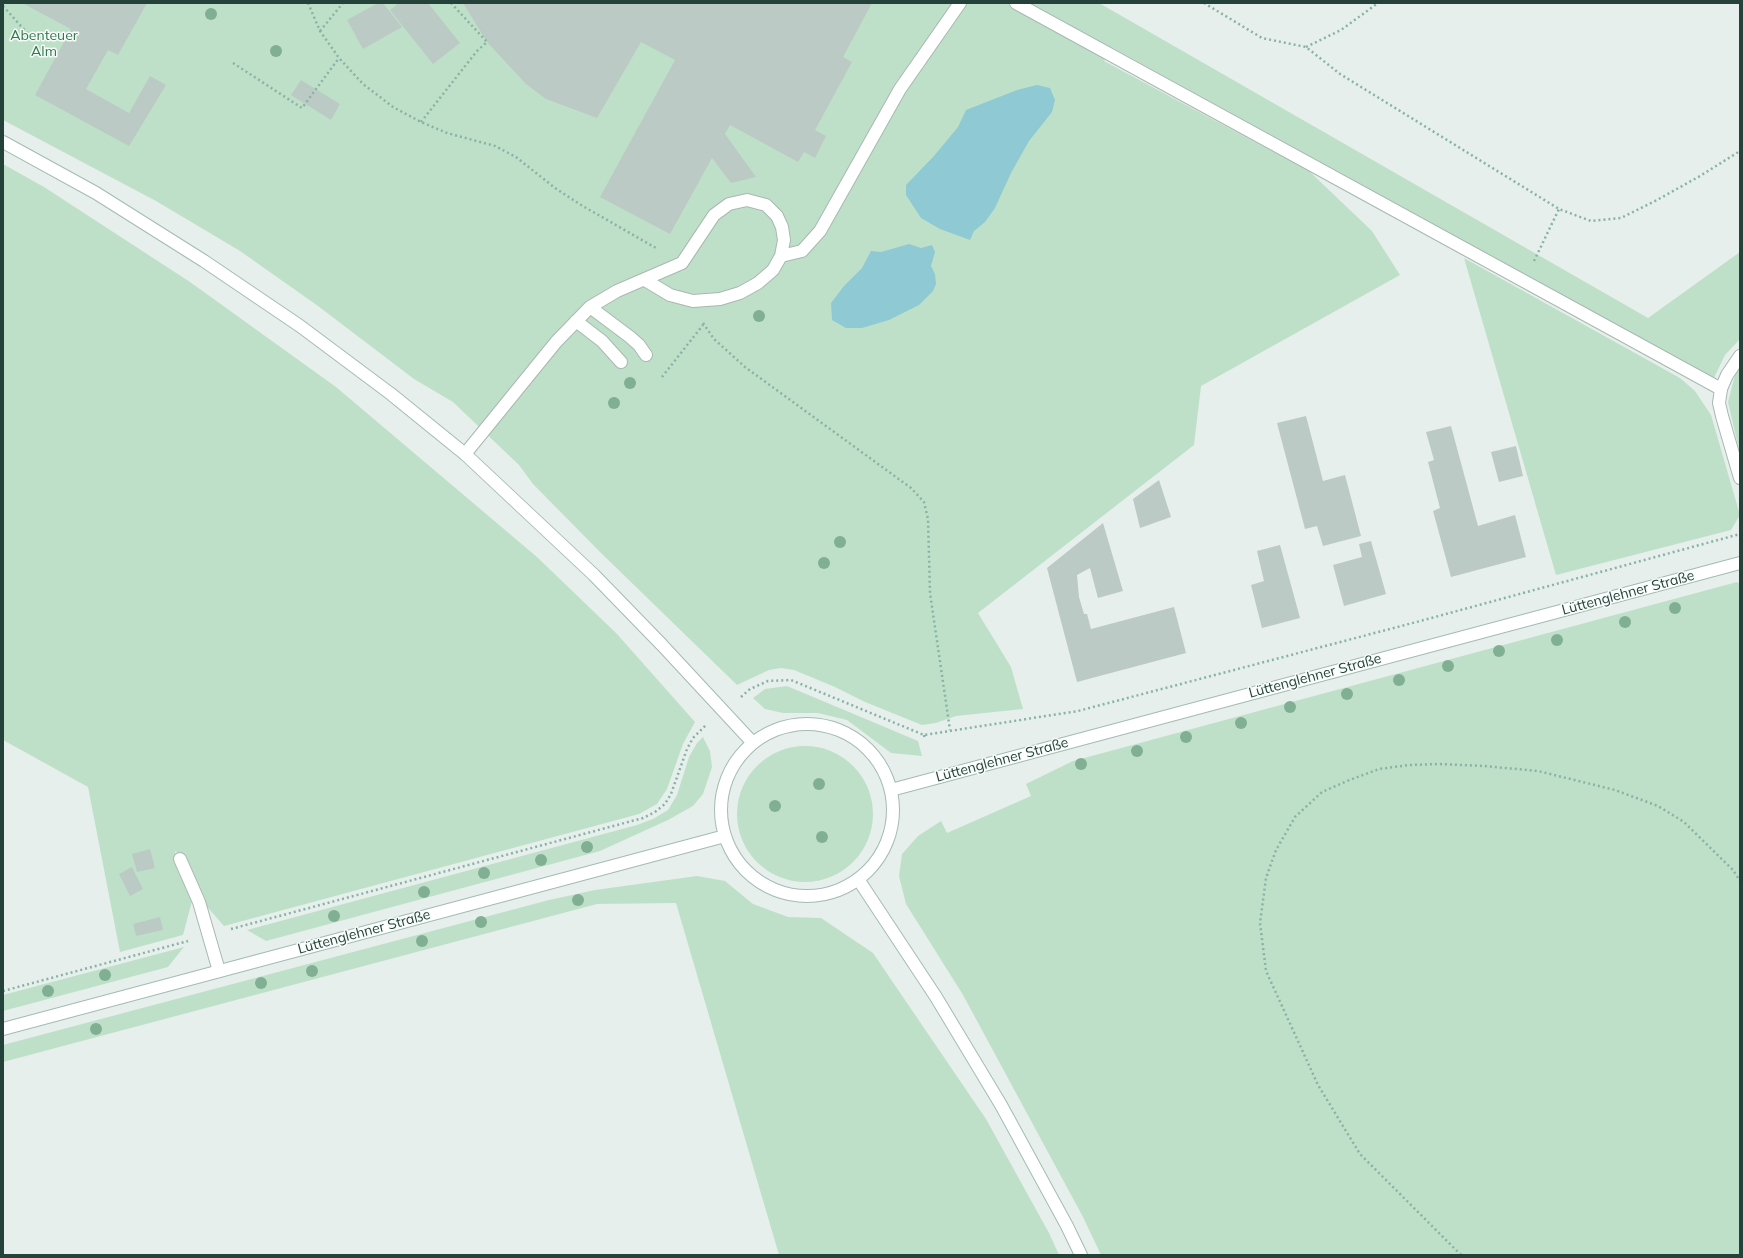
<!DOCTYPE html>
<html>
<head>
<meta charset="utf-8">
<style>
  body { margin:0 }
  #map { position:relative; width:1743px; height:1258px; overflow:hidden; background:#e6efeb; font-family:Mulish,sans-serif }
  canvas { display:block }
  .frame { position:absolute; inset:0; border:4px solid #24423a; pointer-events:none }
</style>
</head>
<body>
<div id="map">
<canvas width="1743" height="1258"></canvas>
<div class="frame"></div>
</div>
<script>
const g = document.querySelector('canvas').getContext('2d');
g.lineJoin = 'round';
function fillPath(path, color) { g.fillStyle = color; g.fill(path, 'evenodd'); }
const shape = rows => new Path2D(rows.map(r => 'M' + r).join(''));
function trace(path, color, width, dash) { g.strokeStyle = color; g.lineWidth = width; g.lineCap = dash ? 'butt' : 'round'; g.setLineDash(dash || []); g.stroke(path); }
function drawText(font, color, halo, rows, align = 'center') {
  g.font = font + ' Mulish,sans-serif'; g.lineWidth = 3; g.setLineDash([]); g.textBaseline = 'middle'; g.strokeStyle = halo; g.fillStyle = color; for (const [text, x, y, turn = 0] of rows) {
    g.save(); g.translate(x, y); g.rotate((+turn || 0) * Math.PI / 180); g.textAlign = isNaN(turn) ? turn : align; if (halo) g.strokeText(text, 0, 0); g.fillText(text, 0, 0); g.restore();
  }
}
const green = shape([
  [3,3,1099,3,1648,318,1740,252,1740,339,1725,355,1714,378,1111,47,1104,61,1309,171,1372,231,1400,275,1201,386,1194,445,978,613,1011,667,1023,709,956,716,936,723,922,725,865,702,835,687,794,670,781,668,769,670,737,685,600,552,533,484,519,465,453,402,414,379,318,306,240,251,156,201,3,120],
  [3,164,44,187,190,282,336,387,537,557,617,634,695,722,683,744,667,789,657,804,639,814,224,926,202,901,184,858,175,851,177,861,192,901,183,935,120,952,88,787,3,740],
  [1464,258,1680,378,1695,391,1711,415,1740,515,1731,530,1556,575],
  [1740,366,1740,454,1728,402,1736,371],
  [1737,582,1740,584,1740,1255,1101,1255,1083,1217,963,995,906,904,899,876,902,854,918,836,941,821,947,833,1031,796,1026,784,1073,761],
  [787,686,918,741,922,756,891,753,847,720,818,713,783,713,765,709,753,698,765,689],
  [703,737,710,751,712,767,703,794,693,806,668,820,600,851,266,941,247,930,637,825,653,819,668,810,677,795,689,757,697,743],
  '737 814a68 68 0 1 1 136 0a68 68 0 1 1-136 0Z',
  [697,876,725,881,753,904,788,917,821,918,873,953,986,1119,1049,1233,1059,1255,779,1255,676,903,597,904,3,1062,3,1045,18,1041,549,900,595,890],
  [184,947,168,967,3,1011,3,995]
]);
const water = shape([
  [1037,85,1050,88,1055,100,1052,112,1029,141,1011,173,995,208,985,222,974,231,970,240,940,229,921,218,906,195,906,185,934,156,958,127,966,110,1017,90],
  [909,244,921,248,932,245,935,252,931,266,935,274,936,284,933,291,919,305,889,320,862,328,846,328,832,320,831,303,844,286,862,268,871,251,881,252]
]);
const building = shape([
  [22,3,147,3,118,55,108,50,86,89,129,113,150,76,166,85,129,146,35,95,71,29],
  [378,3,383,3,402,27,363,49,347,20],
  [399,3,428,3,460,43,433,64,390,10],
  [463,3,872,3,843,57,852,62,815,130,826,136,815,158,804,152,798,162,730,125,725,134,756,177,731,183,712,158,670,234,600,197,675,60,641,42,597,118,546,99,526,84,487,42],
  [301,80,340,104,331,120,291,95],
  [1306,416,1323,481,1345,475,1361,536,1323,546,1317,526,1305,529,1277,423],
  [1451,426,1478,526,1515,515,1526,557,1451,577,1433,511,1440,508,1428,462,1434,460,1426,432],
  [1516,446,1523,476,1499,482,1491,452],
  [1159,480,1171,517,1140,528,1133,499],
  [1103,523,1123,591,1098,598,1090,568,1077,575,1079,597,1084,614,1087,614,1091,629,1174,607,1186,653,1077,682,1047,568],
  [1371,541,1386,594,1344,606,1333,565,1362,557,1359,544],
  [1280,545,1300,618,1262,628,1251,585,1264,581,1257,551],
  [150,849,155,868,137,872,132,854],
  [132,867,143,889,130,896,119,874],
  [160,917,163,930,136,936,133,924]
]);
const path = shape([
  [308,3,320,31,339,58,363,84,393,107,421,122,447,133,495,146,516,157,555,188,581,205,656,248],
  [1204,3,1262,38,1306,47,1340,74,1559,209,1591,221,1621,218,1657,200,1700,176,1740,151],
  [3,6,28,34,27,38,22,42],
  [320,31,343,3],
  [1306,47,1341,30,1378,3],
  [233,63,302,108,339,58],
  [421,122,477,51,487,42,451,3],
  [1534,261,1559,209],
  [703,323,714,339,745,367,911,488,924,502,928,519,930,593,950,730],
  [662,377,703,325],
  [741,697,750,689,768,681,791,680,924,735,1078,711,1424,620,1740,534],
  [924,735,925,740],
  [231,929,643,818,655,812,665,804,671,794,687,749,693,738,706,725],
  [3,991,188,941],
  [1461,1255,1360,1154,1318,1085,1266,971,1260,923,1266,878,1276,850,1295,817,1322,792,1347,781,1379,769,1409,765,1439,764,1484,766,1538,771,1615,790,1658,806,1684,822,1733,870,1740,881]
]);
const service = shape([
  [1016,3,1721,389],
  [781,256,802,251,820,231,900,89,960,3],
  [590,307,630,337,639,345,646,355],
  [576,321,602,341,621,362],
  [465,454,556,342,590,307,617,291,682,263,714,215,729,204,747,200,766,205,777,216,782,227,784,240,781,256,773,270,758,283,740,293,720,299,693,301,670,295,645,280],
  [180,859,199,902,219,971]
]);
const minor = shape([
  [1740,356,1727,375,1721,389,1719,403,1722,416,1740,478]
]);
const secondary = shape([
  [3,142,96,193,204,261,300,326,391,394,465,454,594,575,662,645,753,743],
  '721 810a86 86 0 1 1 172 0a86 86 0 1 1-172 0Z',
  [891,790,1740,563],
  [858,879,936,997,1001,1105,1067,1226,1081,1255],
  [3,1029,725,836]
]);
const trees = [
  [211,14],
  [276,51],
  [759,316],
  [630,383],
  [614,403],
  [840,542],
  [824,563],
  [1675,608],
  [1625,622],
  [1557,640],
  [1499,651],
  [1448,666],
  [1399,680],
  [1347,694],
  [1290,707],
  [1241,723],
  [1186,737],
  [1137,751],
  [1081,764],
  [819,784],
  [775,806],
  [822,837],
  [587,847],
  [541,860],
  [484,873],
  [424,892],
  [578,900],
  [334,916],
  [481,922],
  [422,941],
  [312,971],
  [105,975],
  [261,983],
  [48,991],
  [96,1029]
];
const parkNames = [
  ["Abenteuer",44,36],
  ["Alm",44,52]
];
const streetNames = [
  ["Lüttenglehner Straße",1628,593,-15],
  ["Lüttenglehner Straße",1315,676,-15],
  ["Lüttenglehner Straße",1002,760,-15],
  ["Lüttenglehner Straße",364,932,-15]
];
fillPath(green, '#bfe0c8');
fillPath(water, '#8ec9d4');
fillPath(building, '#bbcac4');
trace(service, '#a8b8b2', 14);
trace(minor, '#a8b8b2', 14);
trace(secondary, '#a4bbb3', 14);
trace(path, '#86b3a5', 2.5, [2, 3]);
trace(service, '#fff', 12);
trace(minor, '#fff', 12);
trace(secondary, '#fff', 12);
g.fillStyle = '#80af93';
for (const [x, y] of trees) { g.beginPath(); g.arc(x, y, 6, 0, 2 * Math.PI); g.fill(); }
drawText('14px', '#2d7a4b', '#f7fbf9', parkNames);
drawText('14px', '#24423a', '#f7fbf9', streetNames);
</script>
</body>
</html>
